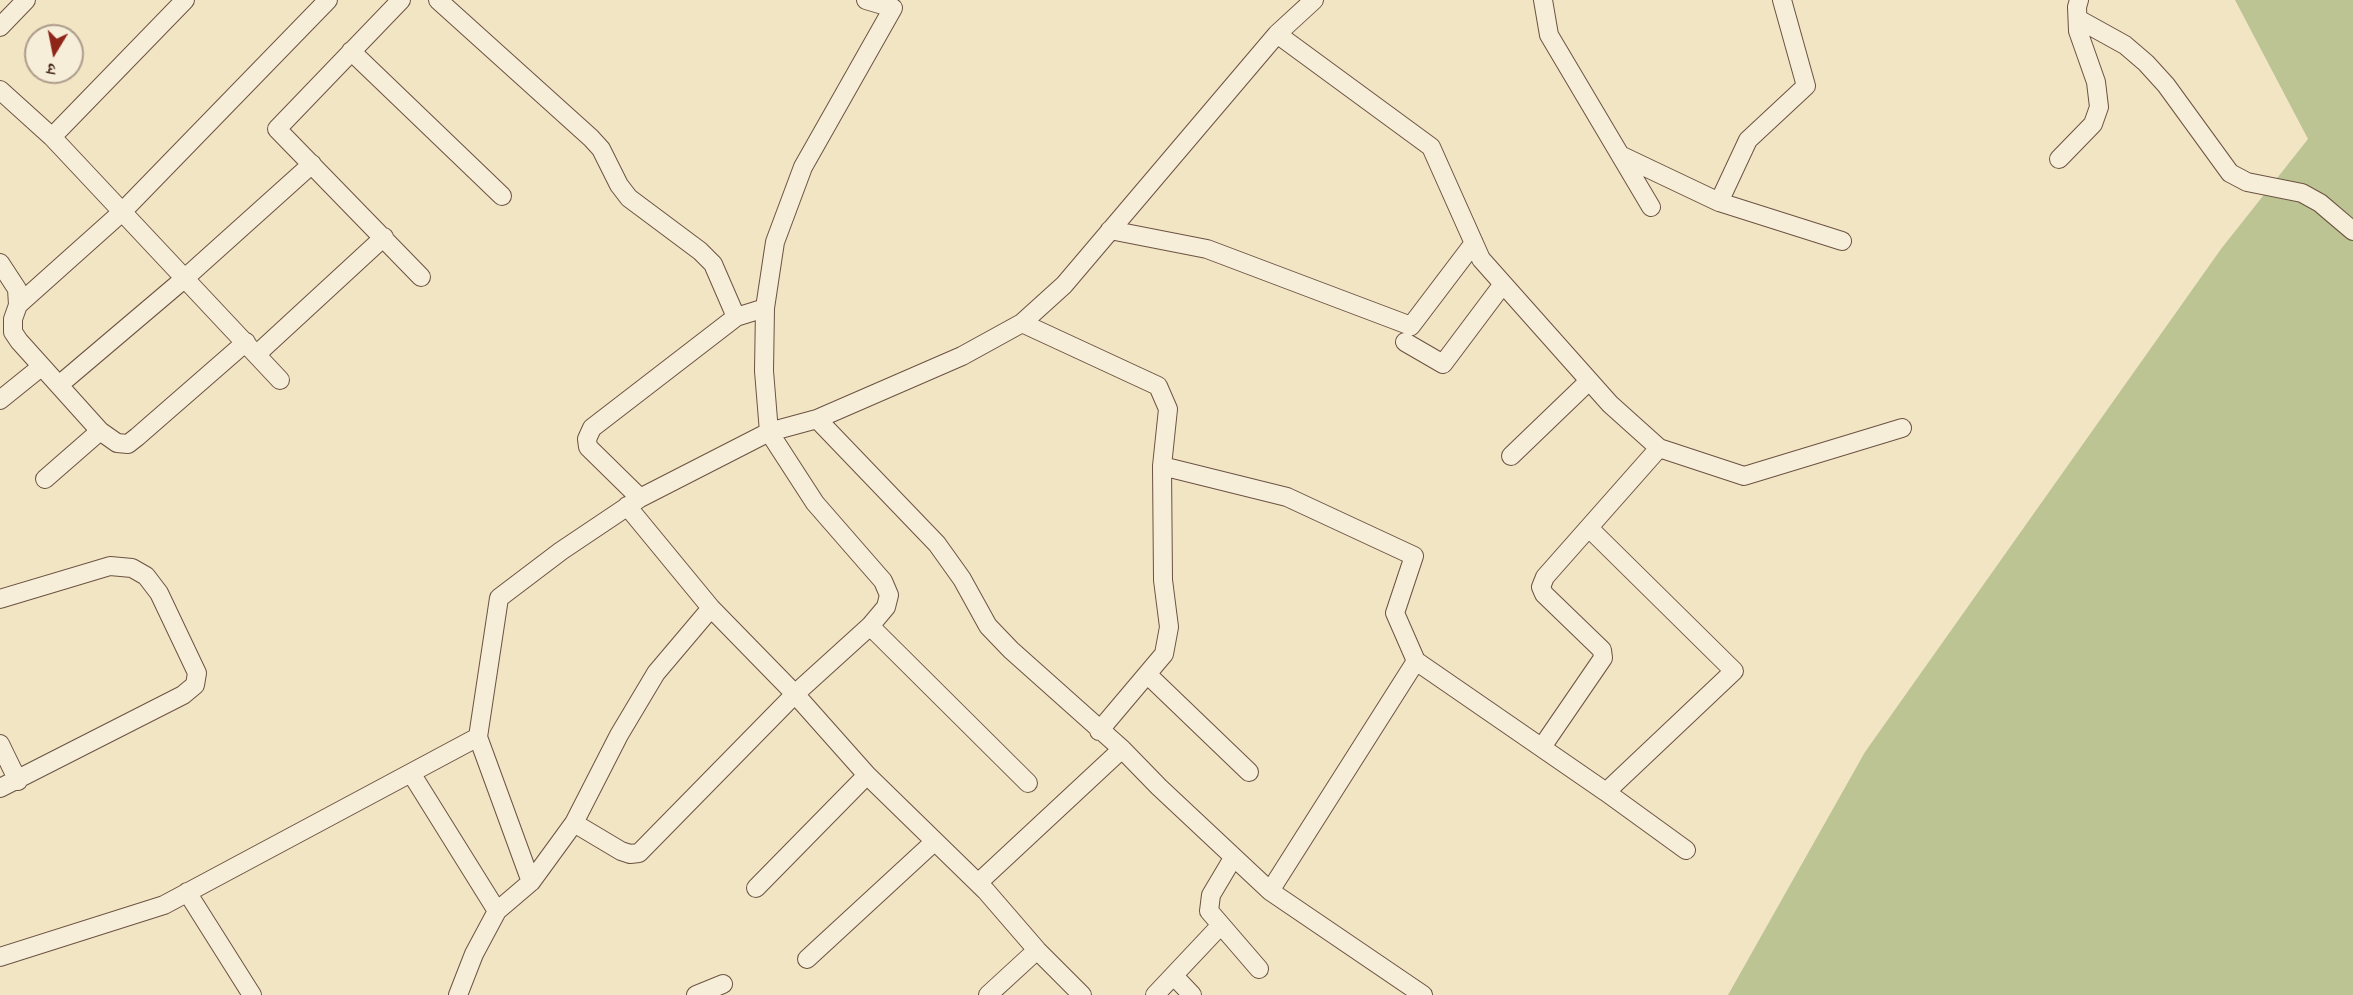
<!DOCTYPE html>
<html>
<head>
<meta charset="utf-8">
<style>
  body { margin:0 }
  #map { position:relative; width:2353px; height:995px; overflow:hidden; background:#f1e5c4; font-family:"Libre Caslon Text","Noto Serif Devanagari",serif }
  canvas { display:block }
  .north { position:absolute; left:24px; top:24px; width:60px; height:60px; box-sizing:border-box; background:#f6eed9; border:2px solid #ad9c8b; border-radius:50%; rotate:190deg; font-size:16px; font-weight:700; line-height:24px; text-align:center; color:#3f2116 }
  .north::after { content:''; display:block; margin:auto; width:21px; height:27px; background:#8f2418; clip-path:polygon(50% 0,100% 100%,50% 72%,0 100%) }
</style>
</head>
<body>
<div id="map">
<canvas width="2353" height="995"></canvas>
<div class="north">उ</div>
</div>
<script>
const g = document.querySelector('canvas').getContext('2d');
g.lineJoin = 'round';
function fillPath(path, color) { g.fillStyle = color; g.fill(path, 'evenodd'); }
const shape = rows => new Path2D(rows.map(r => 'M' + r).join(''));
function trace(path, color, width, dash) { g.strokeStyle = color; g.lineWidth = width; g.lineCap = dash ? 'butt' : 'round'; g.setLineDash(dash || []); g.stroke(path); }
const green = shape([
  [2235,0,2353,0,2353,995,1728,995,1865,752,2221,249,2308,139]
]);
const minor = shape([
  [401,0,277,129,421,277],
  [438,0,591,138,601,149,619,185,629,198,700,251,713,264,736,317],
  [1543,0,1549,35,1651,207],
  [2078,19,2125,45,2146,63,2166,85,2230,173,2247,182,2302,193,2320,203,2353,231],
  [0,27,26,0],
  [1277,34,1431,147,1481,259,1610,404,1659,448,1744,476,1902,428],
  [351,51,502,196],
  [0,90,52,137,280,380],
  [52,137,185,0],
  [1620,155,1719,202,1842,241],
  [2059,159,2093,124,2099,107,2096,82,2078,31,2077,7,2079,0],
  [1719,202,1748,140,1806,86,1782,0],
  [1110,230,1207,249,1411,326,1474,243],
  [0,263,17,289,18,305,13,319,13,332,19,341,100,431,117,443,128,444,137,437,246,342],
  [18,305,122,212,328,0],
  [1022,323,1158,386,1168,409,1162,466,1163,580,1169,627,1164,654,1099,731],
  [1405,342,1443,364,1503,284],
  [257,354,384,237],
  [59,385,184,279,312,164],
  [0,400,41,367],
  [817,419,937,544,962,579,988,626,1011,650,1122,749,1159,787,1270,891,1423,995],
  [1511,456,1589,381],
  [1162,466,1287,497,1414,556,1395,613,1416,661,1270,891],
  [45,479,100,431],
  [640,498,588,447,587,439,592,428,736,317,765,308],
  [627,506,711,608,795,694,867,775,986,891,1037,950,1082,995],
  [1589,528,1734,671,1606,792],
  [0,599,110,566,132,568,146,576,159,593,197,673,195,685,183,695,0,788],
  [870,626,1028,783],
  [1416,661,1606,792,1686,850],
  [1148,675,1249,772],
  [0,744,18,781],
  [1542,747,1603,658,1602,650,1544,594,1541,587,1545,577,1659,448],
  [411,773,497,911],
  [574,823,621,851,630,854,639,853,795,694,870,626,886,607,889,595,883,581,815,503,769,432,764,371,765,308,775,242,803,167,893,8,866,0],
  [1233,858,1211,895,1209,911,1259,969],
  [531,882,478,737,499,598,561,551,640,498,769,432,817,419,962,356,1022,323,1064,285,1277,34,1314,0],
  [978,883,1122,749],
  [756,888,867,775],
  [187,892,252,995],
  [0,957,164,905,478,737],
  [807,959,934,842],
  [1174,976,1192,995],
  [458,995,474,954,497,911,531,882,574,823,619,735,656,673,711,608],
  [696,995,723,984],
  [988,995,1037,950],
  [1155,995,1220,926]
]);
fillPath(green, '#bcc493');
trace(minor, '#6c5242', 20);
trace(minor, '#f6eed9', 18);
</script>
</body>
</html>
